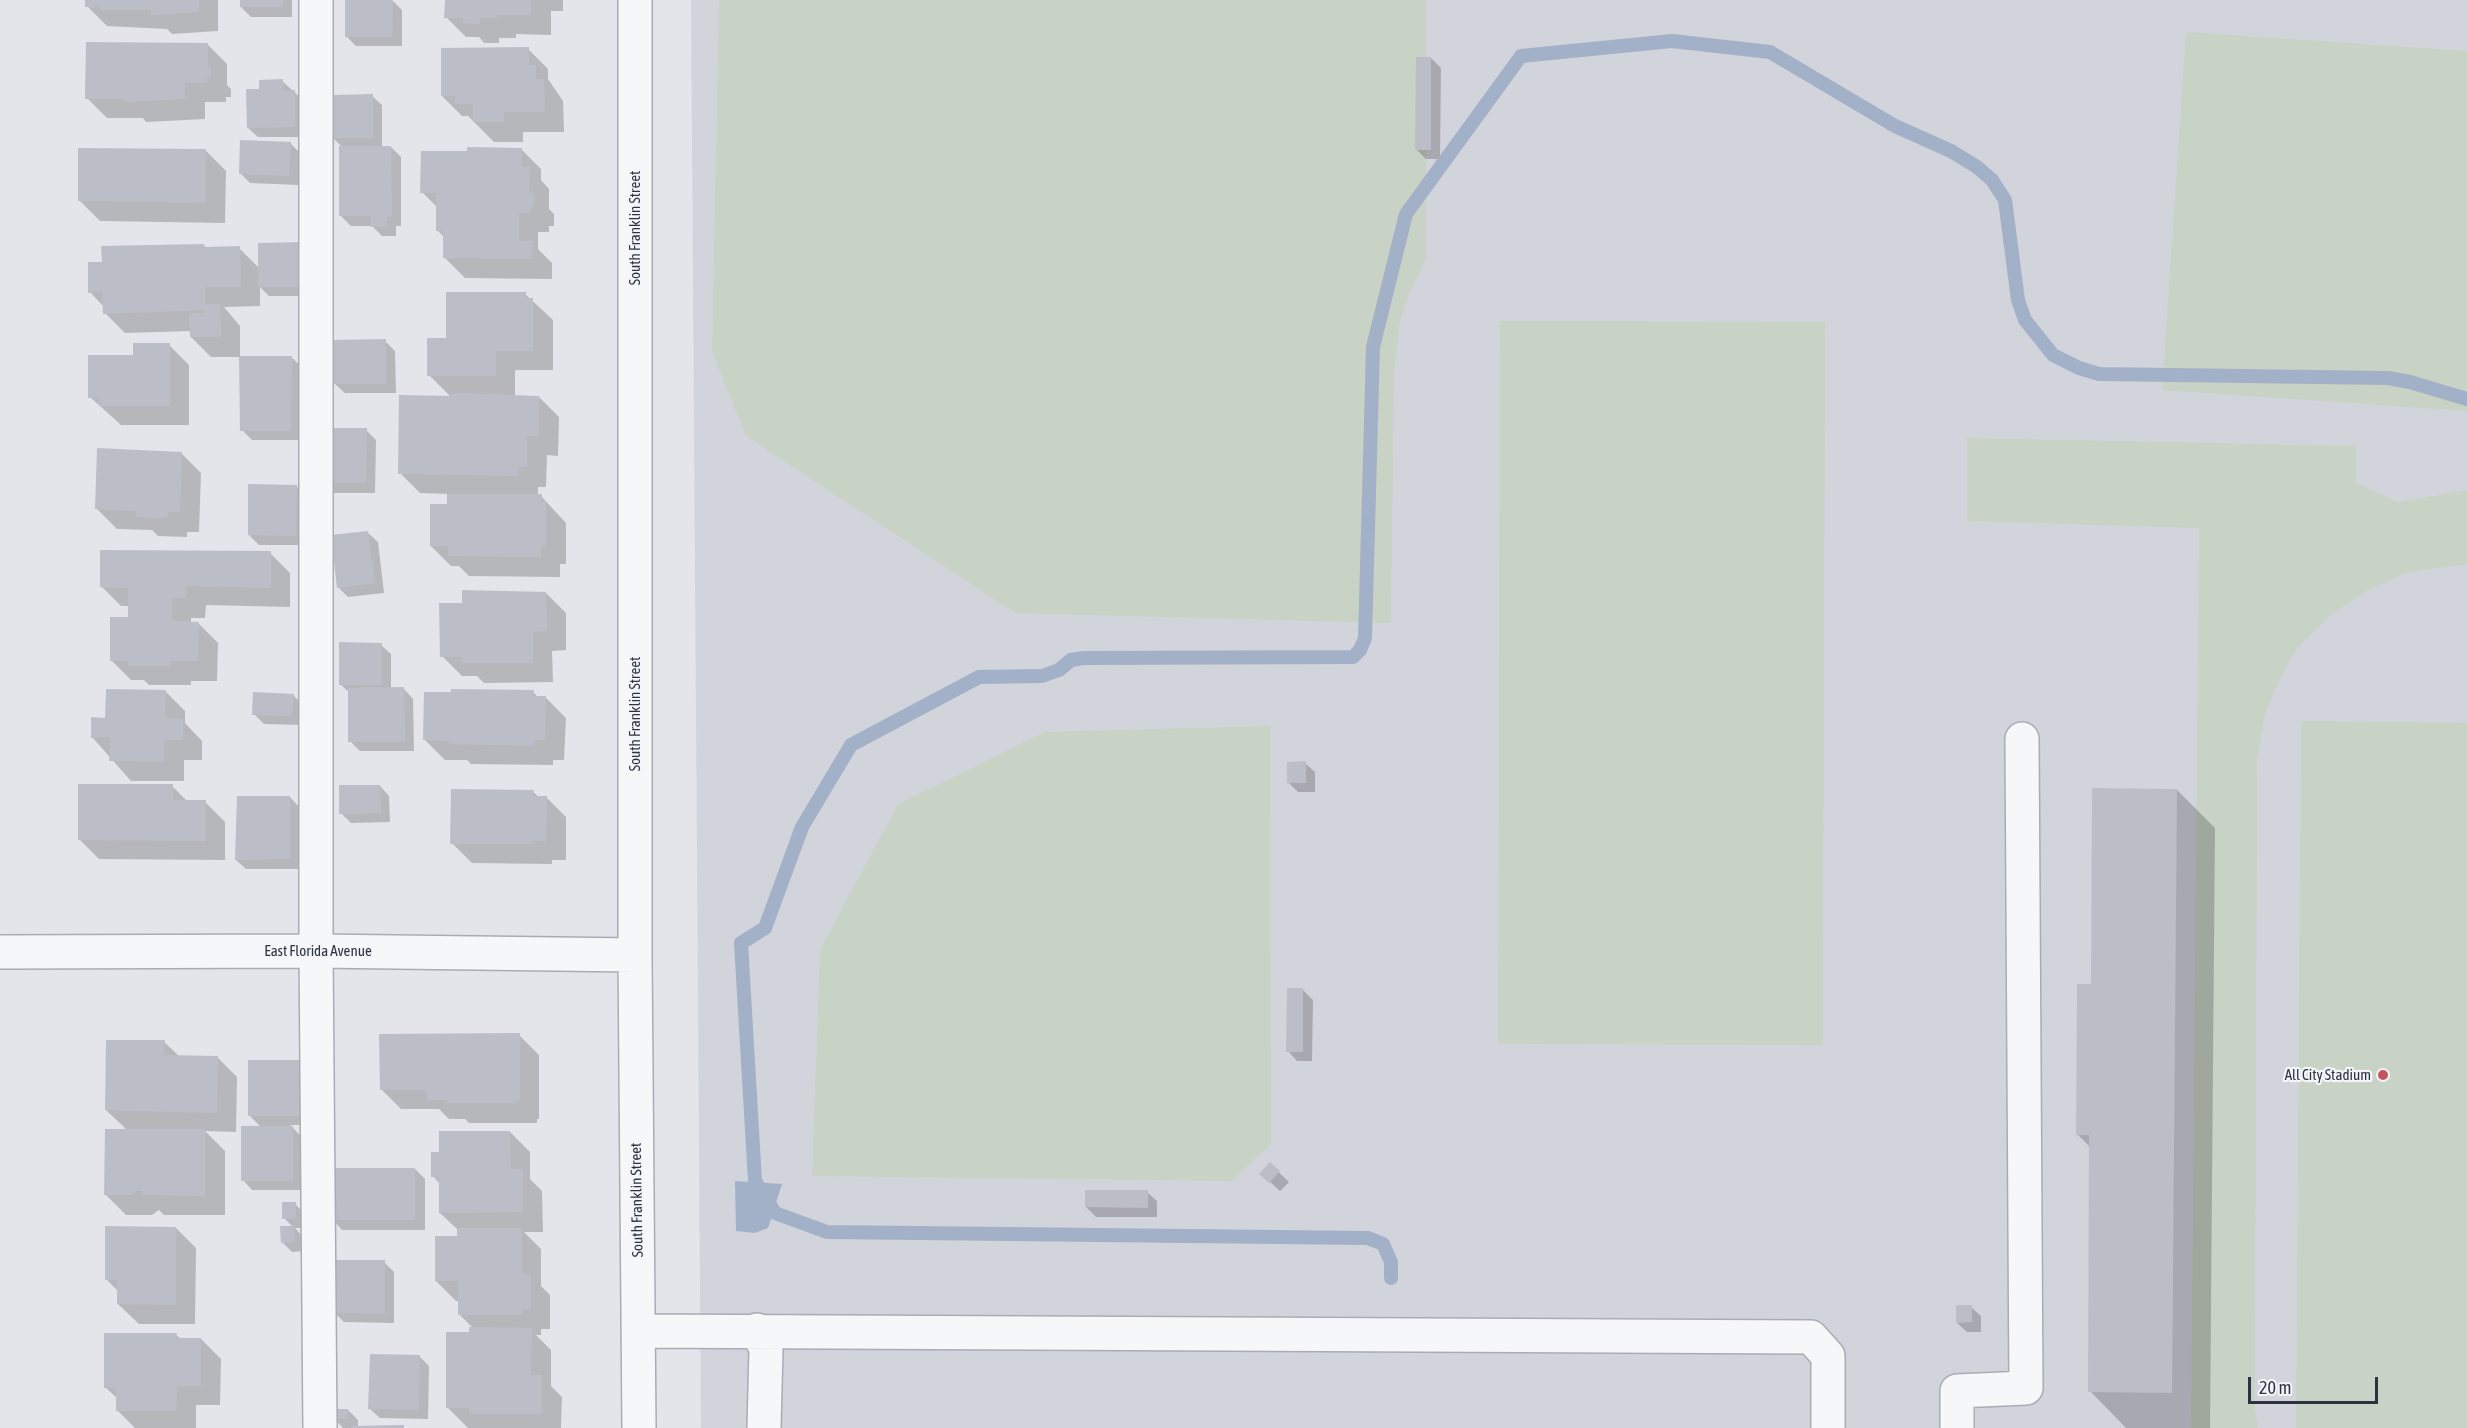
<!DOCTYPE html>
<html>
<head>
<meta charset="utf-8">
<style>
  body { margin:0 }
  #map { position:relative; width:2467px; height:1428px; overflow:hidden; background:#e3e5ea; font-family:"Asap Condensed",sans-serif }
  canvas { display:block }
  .scale { position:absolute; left:2248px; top:1377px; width:130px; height:27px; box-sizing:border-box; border:3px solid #2d3241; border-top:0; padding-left:8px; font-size:18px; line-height:21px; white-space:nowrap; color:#2d3241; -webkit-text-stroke:4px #f3f5f8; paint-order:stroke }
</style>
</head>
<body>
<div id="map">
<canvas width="2467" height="1428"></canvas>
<div class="scale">20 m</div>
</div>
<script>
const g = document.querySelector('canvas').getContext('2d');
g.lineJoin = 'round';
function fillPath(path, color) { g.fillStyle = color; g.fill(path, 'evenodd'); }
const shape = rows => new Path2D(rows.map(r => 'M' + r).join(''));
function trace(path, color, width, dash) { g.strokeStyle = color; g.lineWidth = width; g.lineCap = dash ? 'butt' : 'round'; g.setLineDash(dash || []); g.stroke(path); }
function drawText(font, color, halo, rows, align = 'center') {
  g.font = font + ' "Asap Condensed",sans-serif'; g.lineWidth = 4.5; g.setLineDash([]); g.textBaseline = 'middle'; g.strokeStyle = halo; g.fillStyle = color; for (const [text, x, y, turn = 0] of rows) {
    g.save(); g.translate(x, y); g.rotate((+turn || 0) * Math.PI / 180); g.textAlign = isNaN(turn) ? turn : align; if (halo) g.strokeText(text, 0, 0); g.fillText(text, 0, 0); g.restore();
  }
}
const built = shape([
  [691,0,2467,0,2467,1428,701,1428]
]);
const green = shape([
  [719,0,1426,0,1426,258,1411,289,1400,321,1394,372,1391,623,1015,613,746,436,712,352],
  [2186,32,2467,51,2467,411,2162,390],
  [1500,321,1825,322,1823,1045,1498,1044],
  [1967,438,2356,446,2356,483,2398,502,2467,490,2467,564,2407,572,2365,592,2328,617,2296,650,2279,680,2265,714,2257,762,2255,1408,2258,1428,2191,1428,2199,528,1967,521],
  [2301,721,2467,723,2467,1428,2296,1428],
  [1270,726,1271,1144,1231,1181,812,1176,820,950,898,804,1045,732]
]);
const water = shape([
  [735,1181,782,1184,768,1228,755,1233,736,1231]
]);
const shadow = shape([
  [87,0,218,0,218,31,172,34,167,29,107,26,87,6],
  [241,0,292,0,292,17,251,17,241,7],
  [346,0,392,0,402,10,402,46,356,46,346,36],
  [446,0,563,0,563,11,551,11,551,35,516,34,516,38,499,38,499,43,484,43,479,37,466,37,446,17],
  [207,44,227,64,227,85,231,89,231,97,226,97,226,102,205,102,205,119,146,122,143,118,107,118,87,98],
  [528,49,548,69,548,79,563,101,564,132,523,132,523,142,494,142,468,116,462,116,442,96],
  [1431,58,1441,68,1440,159,1426,159,1416,149],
  [282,81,304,101,304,137,258,137,248,128,260,91],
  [372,96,382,105,382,147,391,147,401,157,401,226,396,226,396,236,382,236,372,226,351,226,341,216,341,146,333,138],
  [290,143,300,153,298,185,250,183,240,173],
  [521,149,541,169,541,180,549,189,549,209,554,214,554,226,549,226,549,232,538,232,538,249,552,263,552,279,465,278,445,258,445,238,437,230,437,207,422,192,468,152],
  [206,151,226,171,225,223,100,221,80,201],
  [302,244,312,296,269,296,260,287,260,306,224,307,240,326,240,357,211,357,191,337,191,331,125,333,105,313,104,307,90,292,103,264,204,245,206,248,239,248,259,268],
  [525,294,553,320,553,370,515,370,515,397,539,397,559,417,558,456,547,455,546,487,538,487,538,496,541,496,566,523,566,564,560,564,560,577,469,576,459,566,451,566,431,546,449,506,449,494,420,493,400,473,451,397,429,375,448,339],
  [385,341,395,351,396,393,345,393,335,384],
  [169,345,189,365,189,425,121,425,90,397,134,357],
  [292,358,302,367,301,440,252,440,242,430],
  [366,430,376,440,375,493,334,493,325,483],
  [181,453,201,473,199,532,187,532,187,537,158,536,152,530,117,529,97,509],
  [296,486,306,496,306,545,259,545,249,535],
  [368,533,378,542,384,593,348,597,338,587],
  [270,553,290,573,290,607,206,605,205,618,191,618,191,623,198,623,218,643,217,681,191,681,191,685,149,685,144,680,131,680,111,660,129,619,129,606,121,606,101,586],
  [546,593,566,613,566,650,552,651,553,682,484,683,477,676,462,676,442,656],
  [381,645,391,654,391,689,404,689,413,699,414,751,360,751,350,741,350,693,341,685],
  [165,691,185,711,185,723,202,741,202,760,184,760,184,781,131,781,92,737],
  [533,692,539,698,546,698,566,718,564,760,553,760,553,765,471,764,467,760,445,760,425,740],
  [293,695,303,705,302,725,264,724,254,714],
  [1305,763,1315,772,1315,792,1298,792,1288,782],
  [172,786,188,802,205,802,225,822,225,860,99,859,79,839],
  [380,786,389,796,390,822,351,823,341,813],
  [2177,790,2215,828,2210,1428,2126,1428,2090,1391,2091,1148,2077,1134,2092,985],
  [533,792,539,797,546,797,566,817,566,860,552,860,552,864,472,863,452,843],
  [290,797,299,807,299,869,246,869,236,860],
  [1303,990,1313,1000,1312,1061,1297,1061,1288,1051],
  [519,1035,539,1055,539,1119,537,1119,537,1123,469,1123,465,1119,449,1119,439,1109,401,1109,381,1089],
  [164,1042,179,1056,217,1057,237,1077,236,1132,205,1131,225,1151,225,1215,164,1215,159,1210,152,1215,126,1215,106,1195,127,1130,106,1110],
  [298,1061,308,1071,308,1125,290,1125,302,1137,302,1190,252,1190,243,1180,261,1127,249,1115],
  [510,1132,530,1152,530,1179,542,1191,543,1232,524,1232,541,1249,541,1286,550,1295,550,1329,541,1329,541,1335,536,1335,551,1350,551,1386,562,1397,561,1428,468,1428,447,1407,474,1329,460,1315,460,1301,456,1301,436,1281,459,1237,459,1231,440,1213,440,1184,433,1176,440,1153],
  [1270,1164,1289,1182,1280,1191,1261,1174],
  [415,1169,425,1179,425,1230,342,1230,333,1220],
  [1147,1192,1157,1201,1157,1217,1096,1217,1086,1207],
  [295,1204,305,1214,305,1228,295,1228,303,1237,304,1251,292,1252,282,1242,293,1227,284,1218],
  [176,1228,196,1248,195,1324,139,1324,118,1304,118,1291,106,1279],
  [384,1262,394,1272,394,1323,344,1322,334,1312],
  [1971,1307,1981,1316,1981,1332,1967,1332,1957,1323],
  [176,1335,181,1339,201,1339,221,1359,220,1405,196,1405,196,1428,135,1428,117,1410,118,1399,105,1387],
  [419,1356,429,1366,428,1419,380,1418,370,1409],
  [348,1410,358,1420,358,1427,404,1428,343,1428,334,1418]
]);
const stream = shape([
  [1391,1278,1391,1262,1383,1244,1368,1238,827,1232,775,1213,755,1181,741,943,765,928,802,827,851,745,979,677,1042,676,1059,670,1071,660,1084,658,1353,657,1360,650,1365,638,1373,347,1406,214,1521,56,1672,41,1770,52,1895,126,1951,151,1977,167,1992,180,2005,200,2018,300,2025,320,2053,355,2079,368,2099,374,2388,378,2410,382,2467,399]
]);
const building = shape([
  [85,0,199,0,199,12,151,15,151,10,101,10,101,7,85,7],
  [240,0,283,0,283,7,240,7],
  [345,0,393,0,392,37,345,37],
  [445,0,531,0,531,15,497,15,497,18,480,18,480,24,463,23,463,18,444,18],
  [86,42,208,43,208,67,211,67,211,78,207,78,207,83,185,83,185,99,125,102,125,99,85,99],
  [529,47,529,65,536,65,536,79,544,79,545,112,504,112,504,122,473,122,473,104,455,104,455,96,441,96,441,48],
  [1416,57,1431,57,1431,150,1415,150],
  [283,79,283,90,295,90,295,127,247,128,246,89,259,89,259,80],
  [373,94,373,138,332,138,331,95],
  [240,140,291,142,289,176,239,174],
  [339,146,391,146,392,217,387,217,387,227,371,227,371,216,339,216],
  [467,147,522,148,522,167,530,167,529,193,534,193,534,207,530,207,530,213,519,213,519,241,533,241,532,259,443,258,443,231,436,231,436,193,420,193,421,151,467,151],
  [78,148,206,149,206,203,78,201],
  [303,242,303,287,258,287,258,243],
  [204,244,204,247,240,246,241,287,205,287,205,304,220,304,221,337,190,337,189,313,204,313,204,310,103,314,102,292,88,293,88,262,102,262,101,246],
  [446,292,526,292,526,298,533,298,533,351,496,351,496,376,427,376,427,338,446,338],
  [386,339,386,384,334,384,333,340],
  [133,343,170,343,170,406,99,406,99,398,88,398,88,355,133,355],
  [239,356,292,356,291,431,240,431],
  [452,393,539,396,539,436,527,436,527,467,519,467,518,476,398,474,399,395,452,396],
  [323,428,367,428,366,483,323,483],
  [97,448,182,452,180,512,168,512,167,518,136,517,136,511,95,509],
  [248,484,297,485,296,536,248,535],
  [447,494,542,494,542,501,546,501,546,545,541,545,541,557,448,556,448,546,430,546,430,504,447,504],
  [368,531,375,583,337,588,331,535],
  [100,550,271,551,271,588,186,586,186,598,172,598,172,621,199,622,198,661,171,661,171,666,128,666,128,661,110,661,110,617,128,617,128,588,100,587],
  [462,590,546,592,547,631,533,632,533,663,462,663,462,657,440,657,439,603,462,603],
  [339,642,382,643,382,685,339,685],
  [404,687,405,742,348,742,348,688],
  [106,689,166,690,165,718,183,719,183,740,164,740,164,762,109,761,110,737,91,738,91,717,105,718],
  [451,689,534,690,533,696,546,696,545,740,534,740,534,746,449,744,450,741,423,740,424,692,451,692],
  [253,692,294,694,292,716,252,715],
  [1306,761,1306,783,1287,783,1287,762],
  [78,784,173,784,173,800,206,800,206,841,78,840],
  [339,785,380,785,381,813,339,814],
  [2092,788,2177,789,2172,1393,2088,1392,2089,1135,2076,1135,2077,984,2091,984],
  [451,789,534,790,533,796,547,796,546,841,533,841,533,844,450,844],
  [237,796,290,796,290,859,235,860],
  [1287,988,1303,988,1303,1052,1286,1052],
  [520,1033,520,1100,517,1100,517,1103,447,1103,447,1100,427,1100,427,1090,380,1090,379,1034],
  [106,1040,165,1040,164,1055,218,1056,217,1113,105,1110],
  [248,1060,299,1060,299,1116,248,1116],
  [241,1126,293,1126,293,1181,241,1181],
  [105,1129,205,1129,205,1196,142,1195,142,1191,136,1191,132,1195,104,1195],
  [439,1131,510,1131,511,1169,523,1169,523,1212,439,1213,439,1177,431,1177,431,1152,439,1152],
  [1270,1162,1280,1171,1269,1183,1259,1174],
  [331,1168,415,1168,415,1220,331,1220],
  [1085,1190,1148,1190,1148,1208,1085,1207],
  [282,1202,296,1202,296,1218,282,1219],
  [105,1226,176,1227,176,1305,117,1304,117,1280,105,1280],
  [280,1226,294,1226,295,1242,281,1243],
  [457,1228,522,1228,522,1274,531,1274,531,1309,522,1309,522,1315,458,1315,458,1281,435,1281,435,1236,457,1236],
  [333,1260,385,1260,385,1314,333,1313],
  [1956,1305,1972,1305,1972,1322,1956,1323],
  [469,1327,532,1328,531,1375,542,1375,542,1414,469,1414,469,1408,446,1408,446,1332,469,1332],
  [104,1333,177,1333,176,1338,201,1338,201,1386,177,1386,176,1411,116,1411,116,1388,104,1388],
  [370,1354,420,1355,419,1410,368,1409],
  [332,1409,348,1409,348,1419,332,1419],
  [404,1425,404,1428,351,1428,351,1426]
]);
const minor = shape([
  [316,0,316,951,320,1428],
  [635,0,635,955,639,1428],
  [0,952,316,951,635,955],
  [757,1330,766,1349,764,1428],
  [638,1331,1811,1337,1828,1356,1828,1428],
  [1957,1428,1957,1391,2026,1388,2022,739]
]);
const markers = [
  [2383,1075,6,"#c3545c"]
];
const streetNames = [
  ["South Franklin Street",635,228,-90],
  ["South Franklin Street",635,714,-90],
  ["East Florida Avenue",318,951],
  ["South Franklin Street",637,1200,-91]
];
const poiNames = [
  ["All City Stadium",2371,1075]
];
fillPath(built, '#d2d4dc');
fillPath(green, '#c8d3c5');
fillPath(water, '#a2b1c7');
fillPath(shadow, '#0003');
trace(stream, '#a2b1c7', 14);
fillPath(building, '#bbbec7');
trace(minor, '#a9acb4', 36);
trace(minor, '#f6f7f9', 33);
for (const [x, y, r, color] of markers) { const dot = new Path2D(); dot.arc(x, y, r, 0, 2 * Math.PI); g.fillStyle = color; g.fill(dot); trace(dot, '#f3f5f8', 2); }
drawText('15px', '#2d3241', '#f3f5f8', streetNames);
drawText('15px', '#2d3241', '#f3f5f8', poiNames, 'right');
</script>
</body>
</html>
